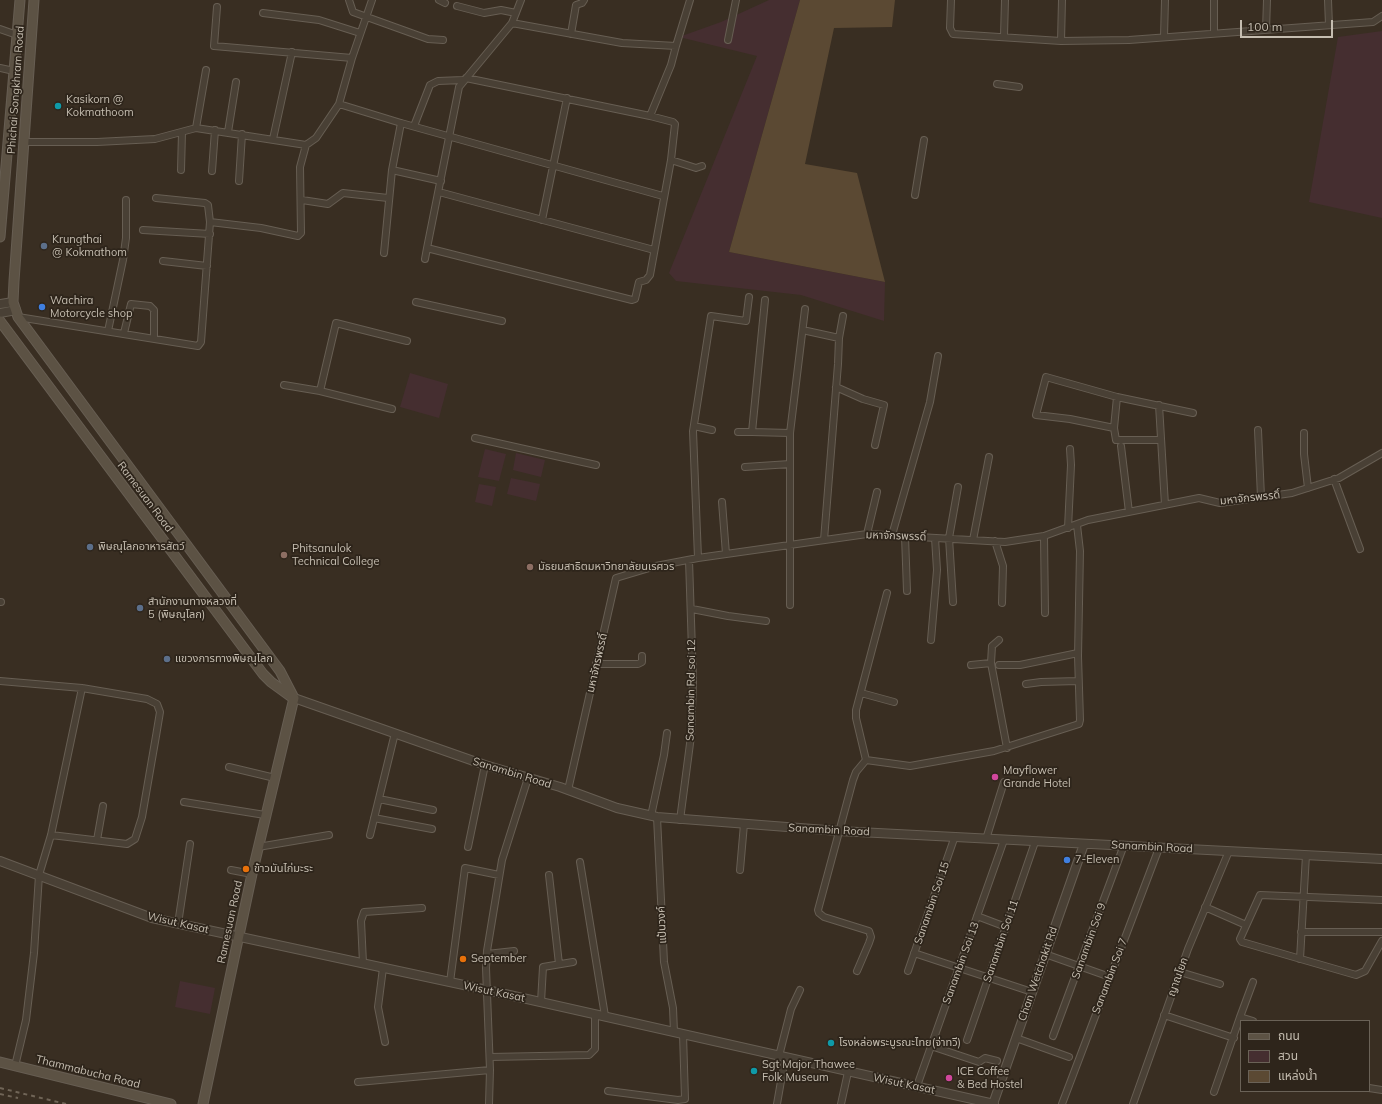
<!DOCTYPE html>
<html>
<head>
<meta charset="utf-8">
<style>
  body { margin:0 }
  #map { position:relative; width:1382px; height:1104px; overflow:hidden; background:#392e22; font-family:Mulish,"Noto Sans Thai",sans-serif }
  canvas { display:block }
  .legend { position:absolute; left:1240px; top:1020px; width:130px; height:72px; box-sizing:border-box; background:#2e251b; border:1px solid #6a6257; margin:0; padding:5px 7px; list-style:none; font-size:12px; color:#c5bdb0 }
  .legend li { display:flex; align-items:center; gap:8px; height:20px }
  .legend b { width:20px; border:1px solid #6a6257 }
  .scale { position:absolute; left:1240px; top:20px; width:93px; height:18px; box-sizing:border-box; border:2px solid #c5bdb0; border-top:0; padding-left:5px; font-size:12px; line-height:14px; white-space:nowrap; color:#c5bdb0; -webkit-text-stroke:3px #2e251b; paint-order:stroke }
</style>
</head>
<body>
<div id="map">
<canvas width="1382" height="1104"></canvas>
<ul class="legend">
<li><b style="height:5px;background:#5c5244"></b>ถนน</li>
<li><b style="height:11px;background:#452e30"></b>สวน</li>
<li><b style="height:11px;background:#5b4933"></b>แหล่งน้ำ</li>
</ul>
<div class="scale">100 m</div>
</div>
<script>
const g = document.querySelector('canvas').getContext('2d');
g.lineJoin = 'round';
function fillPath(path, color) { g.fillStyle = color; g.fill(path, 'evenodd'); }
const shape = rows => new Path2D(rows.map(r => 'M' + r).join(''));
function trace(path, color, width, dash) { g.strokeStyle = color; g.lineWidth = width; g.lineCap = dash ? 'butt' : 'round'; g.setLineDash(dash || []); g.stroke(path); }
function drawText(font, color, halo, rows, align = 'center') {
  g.font = font + ' Mulish,"Noto Sans Thai",sans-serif'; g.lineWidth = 3.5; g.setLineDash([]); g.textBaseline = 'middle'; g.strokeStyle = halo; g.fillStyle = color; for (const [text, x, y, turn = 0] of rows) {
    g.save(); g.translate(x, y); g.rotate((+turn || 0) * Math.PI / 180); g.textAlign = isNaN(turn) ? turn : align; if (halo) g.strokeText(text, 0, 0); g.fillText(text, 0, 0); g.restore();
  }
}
const green = shape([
  [769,0,800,0,729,252,885,282,884,321,801,295,676,281,669,273,757,56,679,37,721,22],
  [1382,31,1382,218,1309,202,1338,37],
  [410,373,448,384,439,418,400,407],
  [485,449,506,454,499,481,478,477],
  [516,453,545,460,541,477,513,470],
  [511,478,540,484,536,501,507,494],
  [479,484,496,487,492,506,475,502],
  [180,981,215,988,210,1014,175,1007]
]);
const water = shape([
  [800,0,895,0,892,27,834,28,805,164,857,173,885,282,729,252]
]);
const minor = shape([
  [349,0,353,12,428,39,443,40],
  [439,0,445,3],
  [951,0,950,28,953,34,1061,41,1129,40,1373,22,1382,16],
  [1328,0,1329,25],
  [457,6,484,13,501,10,516,13],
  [217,7,214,46,352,58],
  [263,13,319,20,360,33],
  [512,23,622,43,676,46,671,65,650,116],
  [0,29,17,35],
  [1266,30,1267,0],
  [1214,33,1214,0],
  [571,34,576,5,582,3,584,0],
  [1004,36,1005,0],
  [1164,37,1165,0],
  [728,40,736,0],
  [1061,41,1062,0],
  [676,46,690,0],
  [0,68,14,71],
  [997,84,1019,87],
  [339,104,401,123,663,196],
  [414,126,430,85,438,81,463,80],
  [196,128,206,70],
  [228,132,236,82],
  [273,139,292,52],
  [24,142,97,142,155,139,196,128,306,145],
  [671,160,696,168,702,166],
  [181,170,182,132],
  [392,170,401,123],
  [212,171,215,130],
  [239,181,242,134],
  [439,192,654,250],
  [915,195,924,140],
  [156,198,205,203,208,205,210,222],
  [302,200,328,204,343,193,388,198],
  [542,220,567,98],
  [143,230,210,234],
  [427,248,459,87,512,23,521,0],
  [384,253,392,170,441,181],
  [425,259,427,248,632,300,635,299,639,282,646,280,650,275,671,160,675,124,673,122,650,116,466,78],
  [163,261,207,266],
  [765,300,752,432,790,433],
  [416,302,502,321],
  [18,317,198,346,201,342,210,222,261,228,298,236,301,233,300,167,306,145,316,138,339,104,352,58,372,0],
  [108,331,123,260,126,238,126,200],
  [807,331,839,338],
  [124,333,131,304,150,306,154,310,154,339],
  [284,385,320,391,392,409],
  [836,387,863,399,884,405,875,445],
  [320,391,336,323,407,341],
  [1117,397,1114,428,1116,440,1160,440],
  [1159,405,1165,505],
  [694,426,712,430],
  [1114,428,1070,419,1036,415,1046,377,1117,397,1193,413],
  [1258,430,1261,497],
  [738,432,752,432],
  [1304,433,1304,454,1308,488],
  [475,438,596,465],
  [1121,446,1129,512],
  [745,467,790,464],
  [1334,479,1360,549],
  [722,502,726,554],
  [1068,528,1071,465,1070,449],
  [867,534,877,492],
  [892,535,930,402,938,356],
  [905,536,907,591],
  [1044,536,1045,613],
  [824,540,838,364,839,338,843,316],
  [973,540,989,457],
  [995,541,1003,566,1002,603],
  [698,558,693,431,711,316,746,321,749,297],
  [0,602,1,602],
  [953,602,949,538,958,487],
  [790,605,790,433,805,309],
  [692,609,728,616,766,621],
  [931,640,937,570,935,538],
  [999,640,992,646,991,663,1007,748],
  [596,664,638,664,642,662,642,656],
  [971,665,991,663],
  [999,665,1020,665,1078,653],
  [0,681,82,688,147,699,157,704,160,712,156,736,142,817,135,839,127,844,51,835],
  [1026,684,1041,682,1078,681],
  [861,693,894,702],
  [866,760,856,718,856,710,887,593],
  [229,767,275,778],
  [568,790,616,578,656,566,698,558,867,534,1005,542,1044,536,1088,520,1199,498,1220,503,1292,493,1339,478,1382,453],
  [379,799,433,810],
  [184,802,265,815],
  [651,816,664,755,667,733],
  [657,817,664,962,673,1008,674,1032],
  [374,818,432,829],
  [680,820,691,736,693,681,689,560],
  [370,835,395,733],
  [986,839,1004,782],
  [97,840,103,806],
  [258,847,329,835],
  [468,847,485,765],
  [580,862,605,1016],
  [231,870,252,874],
  [740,870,744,824],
  [549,875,559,964],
  [1382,900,1260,895,1240,939,1242,942,1356,975,1365,971,1382,941],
  [1205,907,1246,925],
  [977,916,1006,927],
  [178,924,190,844],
  [1301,932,1382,932],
  [914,953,1032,992],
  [487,954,514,951],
  [1045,954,1110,977],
  [1300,959,1306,855],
  [363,963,361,921,364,912,422,908],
  [383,968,378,1007,385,1042],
  [857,971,869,943,871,937,869,931,824,917,819,913,818,910,853,780,856,772,866,760,910,766,994,751,1079,724,1080,720,1078,656,1080,551,1077,525],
  [908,971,955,836],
  [1180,972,1220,984],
  [450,982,465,868,499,875],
  [541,1002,543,967,573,962],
  [1164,1015,1234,1038],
  [1240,1017,1253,982],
  [1053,1036,1124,845],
  [1016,1038,1069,1057],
  [967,1040,1035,842],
  [931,1046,979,1062,985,1058,997,1061],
  [779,1056,791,1009,800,990],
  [490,1057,589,1055,595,1049,595,1014],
  [15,1066,26,1020,34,953,39,875,51,835,82,688],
  [358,1082,490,1070],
  [917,1086,1004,840],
  [1369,1088,1382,1090],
  [608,1091,678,1100,685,1099,683,1034],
  [1214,1092,1240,1017,1253,1021],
  [489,1104,490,1070,486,968,487,951,502,860,528,778],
  [777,1104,785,1058],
  [841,1104,848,1072],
  [1062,1104,1159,848],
  [1133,1104,1188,949,1229,851]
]);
const tertiary = shape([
  [0,304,13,302],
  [0,313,16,310],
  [294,698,485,765,560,787,617,808,657,817,839,831,1382,859],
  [0,861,152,918,487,990,994,1104],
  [993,1104,1084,844]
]);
const secondary = shape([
  [34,0,14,281,13,302,18,317,280,671,294,698,252,874,203,1104],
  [0,237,20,0],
  [0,321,263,674,271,682,293,698],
  [0,1062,171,1104]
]);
const rail = shape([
  [0,1088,66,1104],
  [0,1094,18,1098]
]);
const markers = [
  [58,106,4,"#0f9aa8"],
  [44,246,4,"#5c6f8a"],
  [42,307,4,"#3f7fe0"],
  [90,547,4,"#5c6f8a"],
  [284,555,4,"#8d6e63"],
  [530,567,4,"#8d6e63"],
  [140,608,4,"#5c6f8a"],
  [167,659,4,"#5c6f8a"],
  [995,777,4,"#d1479c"],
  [1067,860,4,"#3f7fe0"],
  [246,869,4,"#e8710a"],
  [463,959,4,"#e8710a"],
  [831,1043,4,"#0f9aa8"],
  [754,1071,4,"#0f9aa8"],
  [949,1078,4,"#d1479c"]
];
const streetNames = [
  ["Phichai Songkhram Road",16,90,-86],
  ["Ramesuan Road",145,497,53],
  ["มหาจักรพรรดิ์",1250,498,-6],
  ["มหาจักรพรรดิ์",896,536,2],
  ["มหาจักรพรรดิ์",597,663,-77],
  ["Sanambin Rd soi 12",691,690,-89],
  ["Sanambin Road",512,773,17],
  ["Sanambin Road",829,830,3],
  ["Sanambin Road",1152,847,3],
  ["Sanambin Soi 15",932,903,-71],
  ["Ramesuan Road",230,922,-78],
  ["Wisut Kasat",178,923,13],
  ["แป้นวงค์",662,925,-93],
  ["Sanambin Soi 11",1001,941,-71],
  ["Sanambin Soi 9",1089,941,-70],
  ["Sanambin Soi 13",961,963,-70],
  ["Chan Wetchakit Rd",1038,974,-71],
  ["Sanambin Soi 7",1110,976,-69],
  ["ญาณโยก",1178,977,-70],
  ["Wisut Kasat",494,992,12],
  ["Thammabucha Road",88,1072,14],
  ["Wisut Kasat",904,1084,12]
];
const poiNames = [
  ["Kasikorn @",66,100],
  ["Kokmathoom",66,113],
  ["Krungthai",52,240],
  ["@ Kokmathom",52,253],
  ["Wachira",50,301],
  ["Motorcycle shop",50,314],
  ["พิษณุโลกอาหารสัตว์",98,547],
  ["Phitsanulok",292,549],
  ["Technical College",292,562],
  ["มัธยมสาธิตมหาวิทยาลัยนเรศวร",538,567],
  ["สำนักงานทางหลวงที่",148,602],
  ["5 (พิษณุโลก)",148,615],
  ["แขวงการทางพิษณุโลก",175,659],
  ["Mayflower",1003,771],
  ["Grande Hotel",1003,784],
  ["7-Eleven",1075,860],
  ["ข้าวมันไก่มะระ",254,869],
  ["September",471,959],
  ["โรงหล่อพระบูรณะไทย(จ่าทวี)",839,1043],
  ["Sgt Major Thawee",762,1065],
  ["Folk Museum",762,1078],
  ["ICE Coffee",957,1072],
  ["& Bed Hostel",957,1085]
];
fillPath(green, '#452e30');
fillPath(water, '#5b4933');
trace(minor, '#675e53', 8);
trace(tertiary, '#675e53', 10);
trace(secondary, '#675e53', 11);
trace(minor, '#494035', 6);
trace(tertiary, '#494035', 8);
trace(secondary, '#5c5244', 9);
trace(rail, '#706557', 2, [4, 4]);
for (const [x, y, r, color] of markers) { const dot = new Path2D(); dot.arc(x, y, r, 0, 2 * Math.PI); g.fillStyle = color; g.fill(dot); trace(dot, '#2e251b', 1.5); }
drawText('11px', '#c5bdb0', '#2e251b', streetNames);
drawText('11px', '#c5bdb0', '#2e251b', poiNames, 'left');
</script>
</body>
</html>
